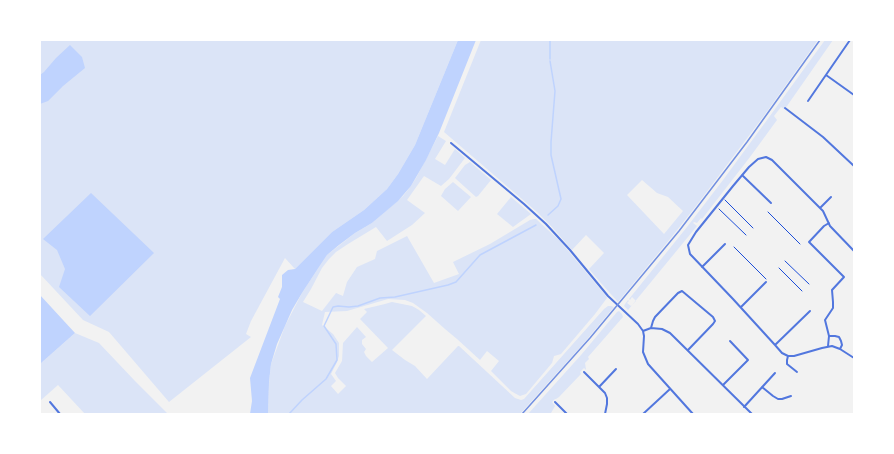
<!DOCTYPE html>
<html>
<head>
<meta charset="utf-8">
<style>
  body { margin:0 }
  #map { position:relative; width:894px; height:454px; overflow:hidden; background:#f2f2f2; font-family:"Nunito Sans",sans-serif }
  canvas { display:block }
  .frame { position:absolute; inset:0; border:41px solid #fff; pointer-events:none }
</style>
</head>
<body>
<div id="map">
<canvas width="894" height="454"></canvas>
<div class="frame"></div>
</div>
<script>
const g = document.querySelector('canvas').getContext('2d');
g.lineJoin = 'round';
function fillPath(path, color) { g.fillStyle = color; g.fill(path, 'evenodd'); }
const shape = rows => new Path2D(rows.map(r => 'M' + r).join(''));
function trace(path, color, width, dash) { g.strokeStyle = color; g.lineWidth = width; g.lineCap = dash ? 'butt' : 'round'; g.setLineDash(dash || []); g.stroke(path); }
const green = shape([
  [40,40,458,40,415,145,398,174,387,189,364,210,332,232,295,269,285,258,251,321,246,334,251,337,169,402,109,332,83,320,40,274],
  [481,40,818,40,763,117,696,206,670,239,618,302,600,282,589,269,604,253,586,235,572,250,552,227,537,212,444,132],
  [642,180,657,193,668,197,683,211,664,234,627,195],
  [825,40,833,40,787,106,784,109,781,107,774,116,777,120,750,157,702,219,701,218,697,223,694,222,693,223,697,226,628,310,624,306,625,304,628,300,629,301,627,303,631,306,636,301,632,297,630,300,629,299,687,227,723,180,767,120],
  [438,136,446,141,435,159,445,165,455,149,465,158,449,179,441,186,424,176,407,200,425,213,412,225,387,241,376,227,348,244,336,252,329,259,322,268,311,289,303,302,322,311,336,293,343,296,347,282,357,267,375,259,377,251,407,236,434,283,459,274,453,262,490,244,530,220,534,219,536,219,560,241,606,296,607,298,595,314,561,354,554,356,552,363,526,394,520,396,518,395,511,391,491,371,499,361,487,351,480,360,457,339,445,329,427,313,413,303,405,300,388,299,347,311,325,312,322,325,333,334,339,343,339,356,337,362,331,374,336,381,331,386,338,394,346,386,338,378,335,373,342,361,343,343,357,327,366,337,362,340,362,344,366,349,364,352,366,356,372,362,388,348,360,319,367,312,364,309,385,304,392,302,412,306,419,310,426,316,392,350,405,360,415,366,427,379,458,346,459,346,515,398,521,400,524,399,604,309,608,306,611,306,614,307,584,343,520,414,268,414,269,382,271,364,285,326,302,293,319,267,327,255,355,233,372,223,403,196,411,186,416,178],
  [470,162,491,180,478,196,476,197,456,179,455,178,465,165],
  [453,182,471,197,458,211,441,196,445,189],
  [511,197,531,214,513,227,497,214],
  [619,311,622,314,623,317,588,357,589,359,585,363,586,370,584,368,580,372,581,374,559,397,556,399,555,399,552,402,555,406,551,413,549,414,528,414,581,355,617,312],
  [75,333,99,343,135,381,168,414,85,414,58,385,40,401,40,364]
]);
const water = shape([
  [458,40,476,40,439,133,426,160,411,186,398,201,372,223,355,233,339,245,327,255,319,267,302,293,292,310,285,326,277,344,271,364,269,382,268,414,250,414,252,401,250,378,280,299,278,297,282,287,282,275,288,270,295,269,332,232,364,210,387,189,398,174,415,145],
  [70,45,82,57,85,68,63,86,48,101,40,104,40,75,44,72,56,58],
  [91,193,154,253,90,316,59,287,65,269,57,250,43,239],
  [40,295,75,333,40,364]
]);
const stream = shape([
  [550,59,550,40],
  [548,215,558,206,561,199,551,155,551,142,555,91,550,61],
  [289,414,302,400,326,379,337,360,336,344,324,326,333,307,338,306,349,307,358,306,380,298,395,297,448,285,456,282,480,255,536,225]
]);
const path = shape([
  [725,200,753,228],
  [719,209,746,235],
  [768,212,800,244],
  [734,247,766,279],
  [785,261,809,284],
  [779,268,802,291]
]);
const minor = shape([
  [826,75,854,95],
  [808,101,850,40],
  [785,108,823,137,854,166],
  [451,143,524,204,546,224,570,250,608,296,638,324,643,331,644,336,643,352,648,364,693,414],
  [742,175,771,203],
  [820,208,831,197],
  [854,251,830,226,823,211,772,160,766,157,758,159,749,167,733,186,696,232,688,245,690,254,733,299,775,345,782,353,788,356,794,356,822,348,832,346,840,349,854,358],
  [702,267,725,244],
  [741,307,766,282],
  [651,328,653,321,655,317,678,293,682,291,713,317,715,321,713,324,688,350],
  [643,331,651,328,662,329,670,333,752,414],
  [829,336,825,320,833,308,833,302,832,290,844,277,809,242,824,226,829,223],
  [775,345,810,311],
  [828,346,829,336,835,336,839,337,841,341,842,345,840,349],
  [788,356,787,360,787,364,797,372],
  [584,372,605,393,607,398,607,404,605,414],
  [723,385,748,360,730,341],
  [599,387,616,369],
  [762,387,773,396,778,399,782,399,791,396],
  [50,402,60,414],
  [555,402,567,414],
  [744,407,775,373],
  [643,414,670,389]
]);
const rail = shape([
  [522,414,590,338,679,231,747,142,820,40]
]);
fillPath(green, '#dbe4f7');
fillPath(water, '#bfd3fe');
trace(stream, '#bfd3fe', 1.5);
trace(path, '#1d4ed8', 1);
trace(minor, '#5277de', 2);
trace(rail, '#7290e2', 1.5);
</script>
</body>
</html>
